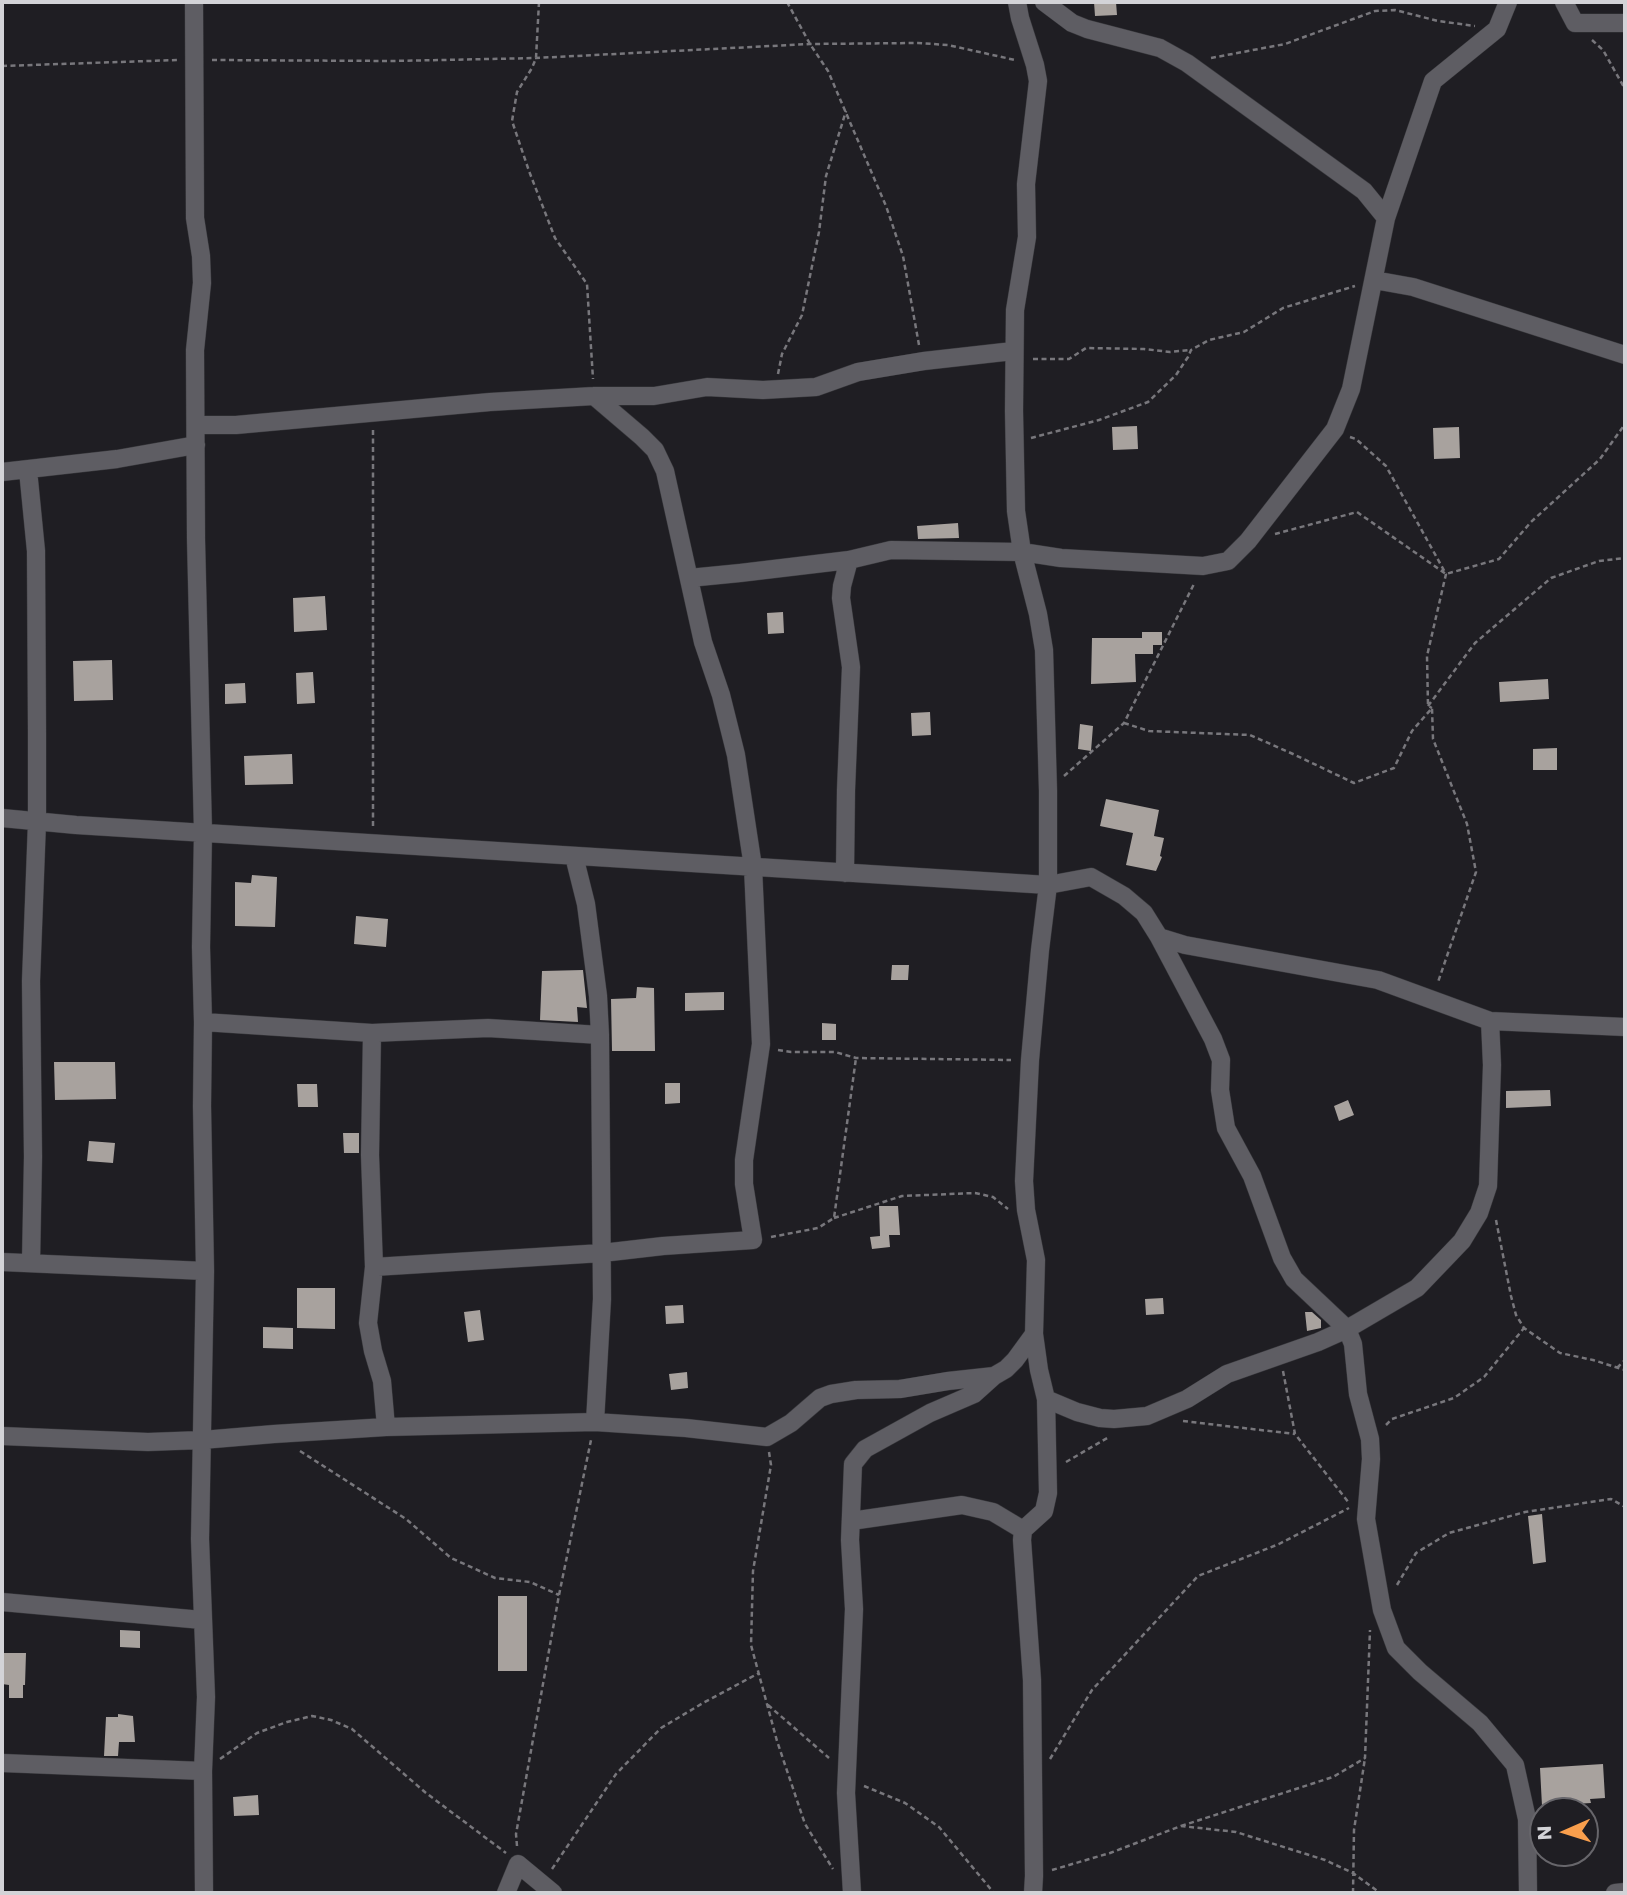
<!DOCTYPE html>
<html>
<head>
<meta charset="utf-8">
<style>
  body { margin:0 }
  #map { position:relative; width:1627px; height:1895px; overflow:hidden; background:#1f1e23; font-family:Poppins,sans-serif }
  canvas { display:block }
  .frame { position:absolute; inset:0; border:4px solid #d3d3d7; pointer-events:none }
  .north { position:absolute; left:1529px; top:1797px; width:70px; height:70px; box-sizing:border-box; background:#1f1e23; border:2px solid #67666b; border-radius:50%; rotate:267deg; font-size:19px; font-weight:700; line-height:28px; text-align:center; color:#d3d3d7 }
  .north::after { content:''; display:block; margin:auto; width:24px; height:32px; background:#f99f4d; clip-path:polygon(50% 0,100% 100%,50% 72%,0 100%) }
</style>
</head>
<body>
<div id="map">
<canvas width="1627" height="1895"></canvas>
<div class="frame"></div>
<div class="north">N</div>
</div>
<script>
const g = document.querySelector('canvas').getContext('2d');
g.lineJoin = 'round';
function fillPath(path, color) { g.fillStyle = color; g.fill(path, 'evenodd'); }
const shape = rows => new Path2D(rows.map(r => 'M' + r).join(''));
function trace(path, color, width, dash) { g.strokeStyle = color; g.lineWidth = width; g.lineCap = dash ? 'butt' : 'round'; g.setLineDash(dash || []); g.stroke(path); }
const building = shape([
  [1094,2,1116,2,1117,15,1095,16],
  [1137,426,1138,449,1113,450,1112,427],
  [1459,427,1460,458,1434,459,1433,428],
  [958,523,959,538,918,539,917,526],
  [325,596,327,630,294,632,293,598],
  [783,612,784,633,768,634,767,613],
  [1142,632,1162,632,1162,645,1153,645,1153,654,1135,654,1136,682,1091,684,1092,638,1142,638],
  [112,660,113,700,74,701,73,661],
  [313,672,315,703,297,704,296,673],
  [1548,679,1549,699,1500,702,1499,682],
  [245,683,246,703,225,704,225,684],
  [930,712,931,735,912,736,911,713],
  [1080,724,1093,726,1091,751,1078,749],
  [1557,748,1557,770,1533,770,1533,749],
  [292,754,293,784,245,785,244,756],
  [1106,799,1159,810,1154,836,1164,838,1160,856,1162,857,1156,871,1126,865,1133,833,1100,826],
  [252,875,277,877,275,927,235,926,235,882,251,883],
  [356,916,388,919,386,947,354,944],
  [892,965,909,965,908,980,891,980],
  [583,970,587,1008,577,1007,578,1022,540,1020,542,971],
  [637,987,654,988,655,1051,612,1051,611,999,636,998],
  [724,992,724,1010,685,1011,685,993],
  [822,1023,836,1024,836,1040,822,1040],
  [54,1062,115,1062,116,1099,55,1100],
  [665,1083,680,1083,680,1103,665,1104],
  [297,1084,317,1084,318,1107,298,1107],
  [1550,1090,1551,1106,1506,1108,1506,1091],
  [1348,1100,1354,1115,1339,1121,1334,1106],
  [343,1133,359,1133,359,1153,344,1153],
  [89,1141,115,1143,113,1163,87,1161],
  [879,1206,898,1206,900,1235,889,1235,890,1247,872,1249,870,1237,880,1236],
  [297,1288,335,1288,335,1329,297,1328],
  [1163,1298,1164,1314,1146,1315,1145,1299],
  [683,1305,684,1323,666,1324,665,1306],
  [480,1310,484,1340,468,1342,464,1312],
  [1305,1312,1312,1312,1321,1320,1321,1328,1307,1331],
  [263,1327,293,1328,293,1349,263,1348],
  [687,1372,688,1388,671,1390,669,1374],
  [1542,1514,1546,1562,1533,1564,1528,1516],
  [498,1596,527,1596,527,1671,498,1671],
  [120,1630,140,1631,140,1648,120,1647],
  [2,1653,26,1653,25,1685,23,1685,23,1698,9,1698,9,1685,2,1684],
  [118,1714,133,1716,135,1742,119,1742,118,1756,104,1756,106,1717,118,1717],
  [1603,1764,1605,1798,1590,1799,1591,1803,1542,1806,1540,1768],
  [258,1795,259,1815,234,1816,233,1797]
]);
const path = shape([
  [539,2,536,58,532,68,517,92,512,121,529,171,555,238,587,284,593,379],
  [787,2,810,44,828,71,886,206,903,256,919,345],
  [1592,40,1603,50,1625,89],
  [1211,58,1285,44,1375,11,1395,10,1438,21,1475,26],
  [212,60,393,61,536,58,810,44,918,43,948,45,1015,60],
  [2,66,177,60],
  [1033,359,1069,359,1086,348,1144,349,1170,352,1190,350],
  [778,374,782,354,802,315,819,232,826,176,846,111],
  [1350,437,1356,439,1386,466,1446,574,1427,656,1428,706,1432,708],
  [1031,438,1099,420,1148,402,1176,375,1188,357,1191,350,1209,340,1244,332,1283,308,1355,286],
  [1275,534,1357,512,1446,574,1499,559,1531,522,1600,459,1625,424],
  [1428,706,1475,643,1551,578,1599,561,1625,558],
  [1124,723,1149,731,1250,735,1293,754,1354,783,1394,768,1412,731,1432,708,1433,739,1467,824,1476,872,1438,982],
  [1064,776,1124,723,1195,582],
  [373,826,373,430],
  [778,1050,791,1052,835,1052,856,1058,1011,1060],
  [834,1218,902,1196,975,1193,993,1197,1008,1209],
  [1496,1220,1511,1296,1516,1315,1524,1328,1560,1353,1593,1360,1625,1370],
  [771,1237,818,1228,834,1218,856,1058],
  [1617,1368,1625,1360],
  [1283,1371,1295,1434,1349,1503],
  [1183,1421,1295,1434],
  [1386,1425,1392,1419,1454,1398,1484,1377,1524,1328],
  [300,1451,406,1519,451,1558,495,1578,530,1582,559,1595],
  [769,1452,771,1465,753,1571,751,1645,777,1741,805,1824,833,1869],
  [1066,1462,1109,1437],
  [1397,1585,1416,1553,1449,1533,1525,1512,1611,1499,1625,1507],
  [768,1705,829,1758],
  [220,1759,257,1733,287,1722,312,1716,331,1720,352,1729,426,1793,506,1853],
  [1050,1759,1092,1690,1198,1576,1279,1544,1349,1508],
  [864,1786,905,1803,939,1827,994,1893],
  [1181,1826,1333,1777,1365,1758,1370,1630],
  [517,1846,516,1834,559,1595,591,1440],
  [552,1869,616,1774,661,1728,703,1703,759,1673],
  [1052,1870,1110,1853,1181,1826,1236,1832,1325,1860,1353,1873,1380,1893],
  [1353,1893,1354,1830,1365,1758]
]);
const minor = shape([
  [194,2,195,218,201,256,202,283,195,350,196,539,203,832,201,947,203,1022,202,1106,205,1271,200,1539,206,1697,203,1771,204,1893],
  [1017,2,1020,18,1035,65,1038,81,1026,184,1027,237,1015,310,1014,411,1016,511,1022,552,1038,614,1044,650,1048,791,1048,885,1040,950,1030,1060,1024,1181,1026,1210,1036,1260,1034,1334,1039,1370,1046,1399,1048,1493,1044,1511,1023,1530,1022,1540,1032,1680,1034,1876,1033,1893],
  [1044,2,1072,23,1087,29,1160,48,1187,63,1364,191,1386,218],
  [1564,2,1575,23,1625,23],
  [1374,280,1413,287,1625,355],
  [196,425,236,425,490,402,594,396,654,396,707,387,763,390,816,387,858,372,924,361,1013,351],
  [28,470,36,551,37,733,37,822,31,981,33,1157,31,1263],
  [2,472,117,459,196,445],
  [689,578,740,573,849,560,891,550,1022,552,1061,558,1203,566,1228,561,1248,541,1335,429,1351,389,1386,218,1433,81,1497,29,1508,2],
  [2,818,76,825,1048,885,1091,877,1124,896,1144,913,1159,937,1185,945,1378,980,1490,1021,1625,1027],
  [574,856,586,904,598,996,600,1035,602,1299,595,1422],
  [845,873,846,790,851,667,841,598,842,586,849,560],
  [1159,937,1213,1039,1221,1060,1220,1090,1226,1128,1252,1176,1282,1258,1294,1279,1347,1329,1353,1344,1358,1394,1370,1439,1371,1459,1366,1519,1382,1610,1396,1648,1420,1672,1480,1723,1515,1765,1527,1819,1528,1893],
  [203,1022,372,1033,488,1028,600,1035],
  [372,1033,370,1155,374,1267,368,1323,373,1351,382,1381,386,1427],
  [2,1262,205,1271],
  [374,1267,602,1253,663,1246,753,1240,744,1184,744,1160,761,1044,753,867,736,755,721,695,703,642,665,471,655,450,642,437,594,396],
  [1046,1399,1077,1412,1100,1418,1114,1419,1147,1416,1187,1399,1227,1374,1318,1342,1347,1329,1417,1288,1462,1241,1479,1213,1488,1186,1492,1065,1490,1021],
  [2,1436,148,1442,202,1440,274,1434,386,1427,595,1422,686,1428,767,1437,791,1423,820,1398,831,1394,856,1390,900,1389,948,1381,994,1376,1006,1369,1015,1360,1034,1334],
  [851,1521,962,1505,993,1512,1023,1530],
  [2,1602,202,1620],
  [2,1763,203,1771],
  [506,1893,518,1864,553,1893],
  [852,1893,846,1793,854,1609,850,1540,853,1464,865,1449,930,1413,974,1394,994,1376],
  [1615,1893,1625,1892]
]);
fillPath(building, '#a8a29e');
trace(minor, '#39393d', 19);
trace(path, '#78777c', 2.5, [5, 3.5]);
trace(minor, '#5e5d63', 18);
</script>
</body>
</html>
